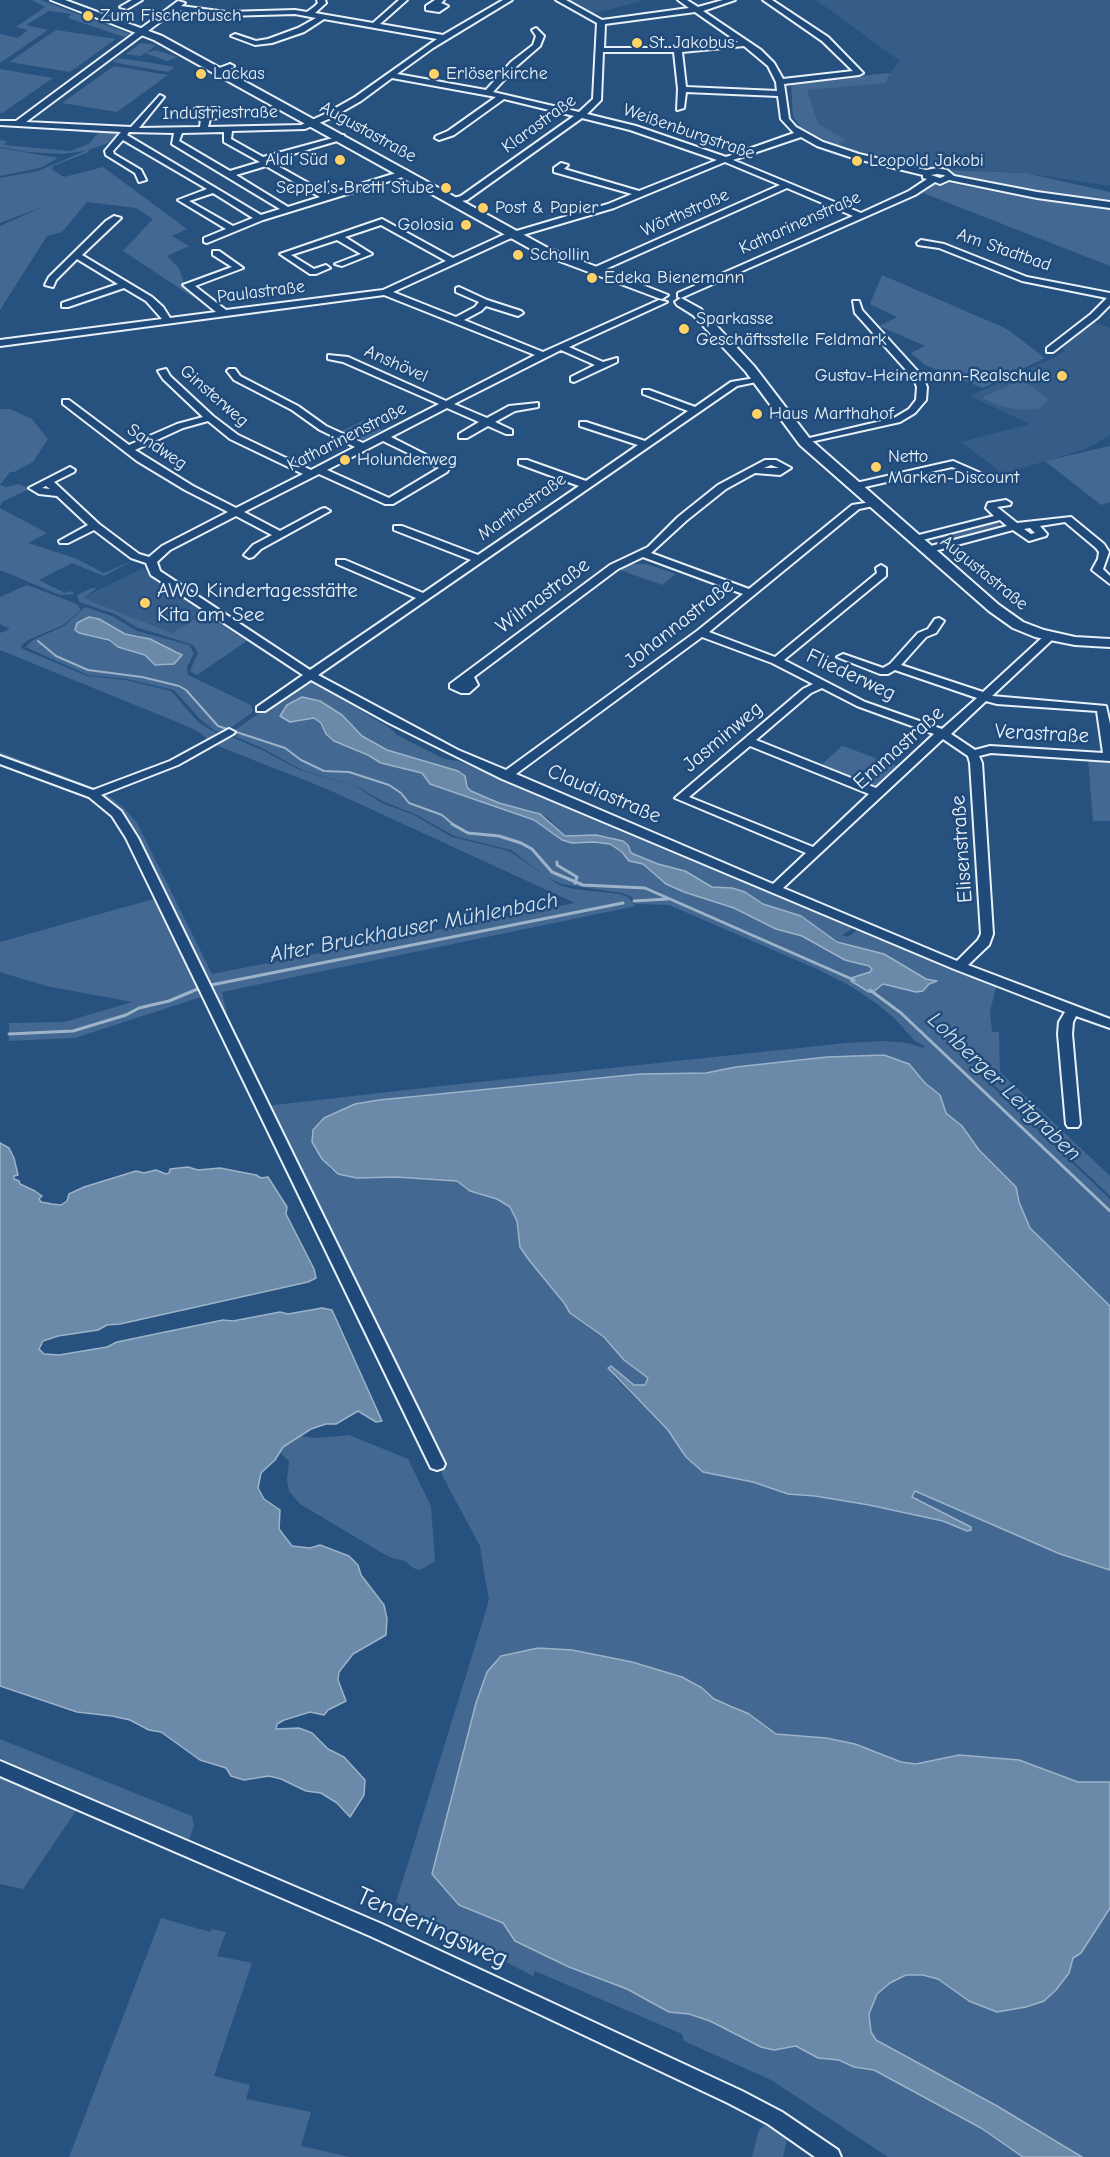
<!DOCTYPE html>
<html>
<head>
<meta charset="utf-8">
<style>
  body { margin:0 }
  canvas { display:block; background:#27517f }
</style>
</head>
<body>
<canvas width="1110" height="2157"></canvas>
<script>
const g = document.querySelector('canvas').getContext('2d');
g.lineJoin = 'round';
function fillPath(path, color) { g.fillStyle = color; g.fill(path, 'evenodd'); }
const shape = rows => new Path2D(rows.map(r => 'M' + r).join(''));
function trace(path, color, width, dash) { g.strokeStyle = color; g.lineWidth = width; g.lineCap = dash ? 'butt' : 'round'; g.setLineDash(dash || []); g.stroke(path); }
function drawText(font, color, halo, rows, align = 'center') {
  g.font = font + ' "Comic Neue",sans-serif'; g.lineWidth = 5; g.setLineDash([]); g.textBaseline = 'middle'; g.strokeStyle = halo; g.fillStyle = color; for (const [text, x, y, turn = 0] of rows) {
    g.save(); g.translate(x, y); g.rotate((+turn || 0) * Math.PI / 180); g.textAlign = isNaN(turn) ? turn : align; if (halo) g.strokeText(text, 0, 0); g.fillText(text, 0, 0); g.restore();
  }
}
const built = shape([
  [566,0,640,0,642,1,591,14],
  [816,0,1110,0,1110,186,1026,173,928,168,882,159,836,145,800,127,793,116,791,83,890,73,900,61],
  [1095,322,1110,328,1110,435,1086,449,999,475,997,469,961,442,1030,424,970,396,1057,356,1065,351,1061,346],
  [143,568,150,577,205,613,172,633,82,598]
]);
const green = shape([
  [32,0,41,0,130,34,124,37,68,18,71,14,49,11,26,25,48,30,0,63,0,34,18,38,28,30,16,27,45,7],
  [56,30,116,39,70,72,9,62],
  [141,43,156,45,146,53,155,50,177,57,167,61,145,53,141,56,126,54],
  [118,58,146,62,175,67,168,72,112,62],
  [114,66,168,75,117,112,62,103],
  [0,69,53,78,2,113,0,113],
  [890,73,886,83,807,90,818,124,846,140,836,145,800,127,793,116,791,83],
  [81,130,119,132,108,143,88,150,89,152,53,166,52,170,64,177,103,167,187,229,172,236,189,246,167,256,179,268,185,286,218,311,214,311,123,251,153,219,136,208,87,202,62,232,47,236,0,310,0,226,45,206,0,223,0,178,38,171,85,151,62,154,28,152,0,147,0,140,7,141,4,145,71,151,90,143,98,133,80,132],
  [0,148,58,158,40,168,0,176],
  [947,170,1026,173,1110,192,1110,201,1012,188,958,176],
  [949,183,1035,199,1110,209,1110,266,923,193,934,184],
  [882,275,1007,329,1045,358,983,388,925,365,911,353,925,346,879,326,897,317,870,304],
  [1022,379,1048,399,1046,403,1038,409,1021,410,1004,407,981,398],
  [0,409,10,409,32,419,48,439,33,462,14,472,10,472,0,485,6,487,19,484,29,489,2,502,0,507],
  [362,421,383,430,363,440,340,432],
  [1110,446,1110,502,1101,505,1045,461],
  [0,508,47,533,28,543,75,558,104,573,132,561,104,576,72,563,39,580,65,593,70,591,75,594,60,595,0,570],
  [996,522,1001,527,944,541,939,536],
  [631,564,647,564,676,574,662,585,620,570],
  [27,585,77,604,81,610,63,625,28,640,21,646,21,648,87,676,126,680,171,691,199,723,218,734,223,733,210,742,202,734,189,727,0,650,0,633,10,629,0,624,0,597],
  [92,588,97,588,83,598,172,633,204,614,247,641,197,675,190,671,198,653,193,645,136,627,115,614,79,602,77,595],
  [85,607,112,616,137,631,189,645,194,653,187,667,188,675,251,705,253,712,225,732,215,731,199,718,174,690,127,679,88,675,25,647,33,640,64,626],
  [89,617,99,619,125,634,139,635,165,648,178,651,165,666,155,665,145,655,118,647,77,623],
  [311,681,390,728,397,735,444,759,459,761,853,928,842,935,848,937,857,930,996,987,990,1012,992,1032,999,1032,1000,1072,1110,1176,1110,1196,974,1066,971,1066,1110,1199,1110,1306,1030,1228,1019,1202,1016,1187,979,1150,962,1126,946,1113,940,1095,925,1083,918,1073,850,1056,736,1067,706,1073,640,1074,545,1085,412,1096,318,1123,314,1130,312,1142,331,1170,357,1178,395,1177,457,1181,470,1191,497,1199,510,1207,517,1221,520,1247,570,1313,604,1337,624,1360,649,1378,645,1385,634,1385,611,1366,614,1377,668,1430,686,1457,788,1494,815,1496,869,1505,943,1521,967,1531,930,1505,912,1497,915,1491,1060,1554,1110,1570,1110,1782,1099,1784,1079,1782,1056,1773,959,1755,916,1764,901,1762,855,1744,826,1738,776,1734,732,1705,714,1699,702,1688,682,1677,632,1662,572,1650,538,1648,459,1905,503,1923,515,1941,569,1967,627,1989,669,2012,689,2014,710,2021,761,2047,774,2050,796,2046,818,2058,839,2060,854,2067,874,2070,981,2128,1023,2157,888,2157,771,2080,684,2041,682,2034,535,1971,533,1976,467,1942,396,1902,484,1617,489,1599,485,1579,480,1546,443,1477,435,1445,268,1107,275,1105,441,1086,846,1043,884,1041,908,1043,923,1048,925,1046,916,1042,894,1018,877,1004,852,987,817,969,669,905,636,904,632,897,622,893,561,884,547,877,511,850,454,836,415,814,384,802,356,786,302,770,262,748,229,734,305,682],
  [302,697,320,701,342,715,362,736,387,750,458,771,471,791,499,803,530,810,548,818,565,836,607,836,630,849,631,853,658,864,685,871,712,887,732,888,745,892,763,904,816,926,837,942,884,954,926,979,936,982,929,984,923,991,883,984,873,991,851,978,870,972,872,969,869,966,845,960,802,936,776,929,734,908,684,892,666,884,643,864,629,861,622,852,610,844,594,842,572,843,562,840,534,821,430,784,422,773,381,763,324,730,322,724,314,718,294,722,281,713,294,700],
  [227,735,264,751,300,770,355,786,382,803,414,815,452,837,509,851,559,885,574,889,620,894,629,898,636,906,222,992,232,1036,133,831,102,799,102,795,107,795,123,807,137,823,212,974,575,903,327,789,213,744],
  [843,745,843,746,897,766,878,784,874,785,821,765],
  [0,752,100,790,93,793,0,759],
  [1088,759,1110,760,1110,821,1093,821],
  [157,898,204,996,75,1038,9,1041,9,1023,64,1022,132,1002,46,986,0,972,0,942],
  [349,1435,408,1459,431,1506,435,1561,427,1566,419,1570,413,1568,405,1561,389,1557,300,1504,289,1491,287,1480,289,1461,279,1452,283,1447,298,1436,317,1438],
  [0,1739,192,1816,194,1826,188,1843,0,1762],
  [0,1778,76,1811,23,1889,0,1884],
  [1110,1908,1110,2157,1082,2157,997,2106,876,2040,871,2032,869,2014,877,1994,890,1983,906,1975,923,1975,938,1979,969,2001,1069,1974,1073,1958],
  [161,1918,210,1932,212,1929,226,1932,217,1956,252,1963,214,2076,250,2085,246,2099,311,2112,301,2146,350,2157,69,2157],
  [765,2125,787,2139,783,2157,752,2157,759,2130]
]);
const water = shape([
  [89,617,99,619,125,634,150,639,182,655,174,664,155,665,145,655,118,647,109,640,79,633,75,630,77,623,89,617],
  [302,697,320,701,342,715,362,736,387,750,458,771,465,776,467,787,471,791,499,803,540,814,565,836,596,835,623,841,628,845,631,853,658,864,685,871,712,887,732,888,745,892,763,904,801,916,837,942,884,954,926,979,937,981,929,984,923,991,916,992,883,984,873,992,869,992,851,981,851,978,870,972,872,969,869,966,845,960,802,936,776,929,734,908,684,892,666,884,643,864,629,861,622,852,610,844,594,842,572,843,562,840,534,820,430,784,422,773,381,763,368,755,334,741,326,734,321,723,314,718,290,722,280,716,287,705,302,697],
  [884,1055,909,1064,925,1083,940,1095,946,1113,962,1126,979,1150,1016,1187,1019,1202,1030,1228,1110,1306,1110,1570,1060,1554,915,1491,912,1497,971,1527,971,1530,967,1531,943,1521,869,1505,815,1496,788,1494,753,1482,703,1472,686,1457,668,1430,608,1368,611,1366,634,1385,645,1385,648,1378,624,1360,604,1337,570,1313,564,1303,529,1260,520,1247,517,1221,510,1207,497,1199,470,1191,457,1181,395,1177,357,1178,338,1174,322,1159,312,1142,313,1130,324,1118,355,1104,379,1100,640,1074,706,1073,736,1067,827,1057,884,1055],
  [0,1143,9,1148,14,1158,18,1175,14,1176,14,1179,19,1181,20,1184,35,1191,42,1196,39,1199,41,1202,52,1204,61,1205,67,1201,69,1194,84,1187,136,1171,144,1173,156,1170,166,1174,169,1173,170,1169,188,1167,198,1170,220,1168,256,1175,261,1178,268,1177,287,1207,286,1214,314,1269,316,1278,308,1282,120,1324,107,1325,98,1330,58,1336,43,1341,39,1349,44,1354,59,1355,107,1347,117,1342,223,1320,233,1321,280,1312,288,1314,322,1308,332,1310,382,1421,376,1422,358,1411,336,1424,326,1424,311,1429,283,1447,275,1460,261,1473,258,1488,264,1499,280,1510,279,1529,292,1546,310,1548,320,1545,349,1556,358,1565,361,1575,384,1605,387,1619,386,1635,353,1654,339,1672,338,1680,346,1701,328,1710,324,1715,310,1712,284,1720,277,1724,276,1729,299,1728,312,1733,328,1749,344,1757,365,1780,364,1795,350,1817,337,1803,321,1793,306,1791,281,1779,269,1776,244,1780,231,1776,226,1768,200,1760,161,1732,149,1730,130,1720,112,1716,77,1712,0,1686,0,1143],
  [538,1648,572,1650,632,1662,682,1677,702,1688,714,1699,749,1714,776,1734,826,1738,855,1744,901,1762,916,1764,959,1755,1019,1760,1078,1782,1110,1782,1110,1908,1081,1953,1073,1958,1069,1973,1056,1990,1044,2001,1026,2007,997,2012,969,2001,938,1979,923,1975,906,1975,890,1983,877,1994,869,2014,871,2032,876,2040,997,2106,1082,2157,1023,2157,981,2128,874,2070,854,2067,839,2060,818,2058,796,2046,774,2050,761,2047,710,2021,689,2014,669,2012,627,1989,569,1967,515,1941,503,1923,459,1905,432,1874,476,1703,487,1672,501,1656,538,1648]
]);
const streamFar1 = shape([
  [38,641,56,656,88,670,142,677,179,686,186,690,218,726,285,748,301,760,324,771,349,772,389,785,401,793,409,803,442,815,455,826]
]);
const stream = shape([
  [452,824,468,833,499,836,521,843,532,849,552,872,583,885,645,888,854,980],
  [557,862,557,865,577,877,575,883],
  [634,901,668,899],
  [211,985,623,903],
  [870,990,901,1013,1110,1211],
  [9,1034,73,1031,126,1015,139,1008,169,1001,200,988]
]);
const minor = shape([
  [132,0,142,0,127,9,120,7,132,0],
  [317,0,325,0,326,3,315,13,373,23,399,0,407,0,380,24,443,35,503,0,512,0,433,48,397,74,486,90,511,62,533,45,536,36,532,30,536,28,544,36,540,46,517,66,493,92,579,112,593,99,597,23,556,0,566,0,602,20,689,8,678,0,687,0,698,7,723,0,735,0,703,11,761,50,774,63,783,79,853,71,822,41,763,0,772,0,828,37,863,73,859,75,784,84,789,119,796,127,823,142,859,154,926,170,937,168,947,170,954,176,1037,192,1110,202,1110,208,1037,198,949,180,940,184,935,182,915,195,681,298,678,297,678,293,853,216,787,188,599,272,593,272,593,268,780,185,725,162,614,208,509,239,393,292,456,317,475,307,479,302,456,292,456,288,459,287,487,300,521,311,523,313,518,316,486,306,481,311,464,320,543,352,659,300,667,302,569,347,603,362,617,358,617,362,574,382,571,381,571,377,595,365,561,350,454,404,487,418,509,406,538,403,538,407,515,411,495,422,512,430,512,434,506,434,488,426,467,438,459,438,459,434,479,422,447,408,391,437,450,467,447,472,393,504,385,504,319,474,244,512,280,531,321,509,325,508,330,511,261,549,253,557,249,558,244,555,253,545,272,535,236,516,170,550,157,562,160,571,310,670,416,598,337,564,337,560,345,560,423,593,471,560,394,530,394,526,402,526,478,555,579,486,519,464,519,460,527,460,586,481,638,445,580,426,580,422,586,422,645,441,688,411,643,394,643,390,649,390,695,407,731,382,761,377,761,381,737,386,318,675,458,750,506,770,697,631,743,594,643,557,618,569,474,677,478,685,469,693,461,693,450,688,450,684,610,565,648,547,678,517,718,485,765,460,776,460,791,468,780,475,755,473,726,489,686,521,651,553,749,589,852,505,878,501,878,505,859,509,709,632,775,657,877,573,876,568,881,565,886,568,886,576,784,660,865,702,942,729,977,698,895,670,888,674,880,674,837,657,843,654,883,668,890,664,918,633,928,629,935,619,939,618,944,621,936,633,926,637,901,665,983,692,1045,635,1049,634,1053,635,1053,639,992,696,1106,706,1110,724,1110,761,991,753,979,756,982,763,993,934,989,945,968,965,1110,1019,1110,1028,1076,1016,1073,1022,1072,1034,1080,1124,1078,1127,1068,1127,1066,1124,1058,1034,1059,1022,1065,1012,954,969,502,779,389,723,311,680,265,711,257,711,257,707,303,675,151,575,146,563,131,558,94,530,68,543,60,543,59,541,88,525,57,496,39,494,29,488,70,467,75,470,74,472,54,482,99,524,139,554,149,557,162,546,228,512,185,490,137,461,63,404,63,400,69,400,129,445,177,424,203,417,163,379,158,371,166,369,170,376,213,416,238,435,311,470,355,447,320,430,292,410,234,380,227,371,229,369,235,369,240,376,298,406,326,426,363,443,439,404,343,362,328,359,328,355,348,357,446,401,535,355,384,295,0,346,0,340,162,319,146,301,124,288,68,307,62,307,62,303,118,284,77,259,56,280,53,287,45,285,49,277,106,221,114,216,121,218,82,255,152,297,163,307,170,318,216,312,183,285,232,267,213,255,213,251,219,251,243,268,195,286,226,310,383,290,446,261,381,225,345,237,372,254,342,266,335,264,361,254,337,240,291,255,314,269,326,265,330,268,316,274,310,274,280,254,382,219,453,258,503,235,608,204,632,194,554,172,554,168,561,163,568,165,564,169,639,191,717,160,630,130,582,118,467,200,451,203,451,199,461,196,574,116,504,99,454,135,439,140,435,138,436,136,448,131,496,97,392,78,361,101,331,118,305,129,232,131,231,139,263,157,344,135,344,139,269,161,328,194,406,170,410,173,409,175,263,220,207,243,204,242,204,238,226,229,178,200,207,189,123,140,113,151,114,154,141,170,146,180,139,182,135,173,106,155,105,151,121,132,0,125,0,121,16,121,178,1,185,3,181,6,226,12,295,10,307,12,315,6,318,3,317,0],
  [176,10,226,16,295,14,316,18,298,28,268,39,256,41,235,34,231,36,255,45,272,43,304,32,324,19,437,39,355,97,325,114,301,125,208,127,210,119,219,118,222,110,218,108,197,108,193,110,192,117,201,119,200,127,139,128,164,97,160,95,131,127,26,122,176,10],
  [695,12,738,42,697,48,604,48,605,24,695,12],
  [744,46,768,66,776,82,777,91,686,87,682,52,744,46],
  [603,52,674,52,678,89,677,110,684,108,686,92,778,96,781,119,794,133,726,157,636,126,587,114,601,100,603,52],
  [201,112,213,112,200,115,201,112],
  [129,132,174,133,172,144,280,209,261,215,127,135,129,132],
  [224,132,224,142,260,162,230,171,179,141,182,133,224,132],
  [801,137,817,146,853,158,923,175,923,178,927,179,909,191,861,213,733,160,801,137],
  [266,166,320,197,288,207,236,175,266,166],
  [937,174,944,175,945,176,940,178,931,175,937,174],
  [213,193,253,218,233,226,189,201,213,193],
  [208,421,230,439,303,474,236,508,193,486,135,450,183,428,208,421],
  [383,441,439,468,389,498,327,470,383,441],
  [771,465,779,468,764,468,771,465],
  [46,486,50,489,42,488,46,486],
  [702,637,772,663,813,684,803,689,675,798,806,853,773,884,516,774,702,637],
  [822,688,857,706,934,734,876,788,756,740,811,693,822,688],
  [986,701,997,704,1097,711,1103,753,990,746,975,750,951,734,986,701],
  [943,739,968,756,970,763,981,934,978,940,957,961,783,888,943,739],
  [750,746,869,794,813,847,689,797,750,746],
  [435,0,444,0,441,3,448,6,439,12,426,10,426,6,435,0],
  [230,64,234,66,233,68,218,72,214,70,230,64],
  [921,240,944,244,1027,277,1110,293,1110,305,1097,318,1053,352,1047,352,1047,348,1091,314,1107,298,1022,281,939,248,918,245,917,243,921,240],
  [853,301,859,301,862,310,922,376,927,387,926,400,915,413,900,422,801,444,801,440,894,418,909,409,916,400,917,387,914,379,855,313,853,301],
  [953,461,985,475,980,478,952,467,856,489,851,486,856,483,953,461],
  [1006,500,1011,503,1010,505,997,507,1017,523,1071,517,1104,544,1109,552,1103,569,1110,576,1110,584,1092,570,1098,559,1099,552,1096,548,1065,522,1040,526,1047,534,1046,536,1029,541,1013,530,927,553,922,550,923,548,1007,526,1000,520,915,542,910,539,911,537,994,516,986,508,988,503,1006,500],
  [1030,528,1035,533,1031,534,1024,529,1030,528],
  [229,729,235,732,233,734,178,765,101,795,121,811,138,838,445,1464,443,1468,437,1470,431,1468,429,1464,126,838,112,816,89,797,0,764,0,756,93,790,170,761,229,729],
  [0,1761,382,1924,742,2091,782,2112,838,2150,841,2157,815,2157,768,2124,728,2103,535,2012,370,1936,0,1776,0,1761]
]);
const major = shape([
  [51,0,65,0,162,36,546,247,668,295,662,299,658,298,538,253,154,40,51,0],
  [681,298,701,309,754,366,810,439,999,605,1023,622,1044,630,1075,637,1110,639,1110,647,1075,645,1035,637,1013,628,989,611,800,445,746,372,693,315,677,305,675,302,681,298]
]);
const markers = [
  [88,16,6,"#ffd166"],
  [637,43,6,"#ffd166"],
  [201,74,6,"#ffd166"],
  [434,74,6,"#ffd166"],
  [340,160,6,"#ffd166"],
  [857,161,6,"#ffd166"],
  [446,188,6,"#ffd166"],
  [483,208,6,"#ffd166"],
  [466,225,6,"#ffd166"],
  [518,255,6,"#ffd166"],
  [592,278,6,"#ffd166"],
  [684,329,6,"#ffd166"],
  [1062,376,6,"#ffd166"],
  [757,414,6,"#ffd166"],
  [345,460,6,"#ffd166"],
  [876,467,6,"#ffd166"],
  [145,603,6,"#ffd166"]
];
const farPoinames = [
  ["Zum Fischerbusch",100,16],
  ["St. Jakobus",649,43],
  ["Lackas",213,74],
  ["Erlöserkirche",446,74],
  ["Aldi Süd",328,160,"right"],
  ["Leopold Jakobi",869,161],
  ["Seppel’s Brettl Stube",434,188,"right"],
  ["Post & Papier",495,208],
  ["Golosia",454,225,"right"],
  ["Schollin",530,255],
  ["Edeka Bienemann",604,278],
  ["Sparkasse",696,319],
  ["Geschäftsstelle Feldmark",696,340],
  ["Gustav-Heinemann-Realschule",1050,376,"right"],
  ["Haus Marthahof",769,414],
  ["Netto",888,457],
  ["Marken-Discount",888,478],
  ["Holunderweg",357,460]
];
const farStreetnames = [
  ["Industriestraße",220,113,-1],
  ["Klarastraße",539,124,-36],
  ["Augustastraße",368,132,29],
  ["Weißenburgstraße",689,132,19],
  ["Wörthstraße",685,213,-24],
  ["Katharinenstraße",800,223,-24],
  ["Am Stadtbad",1004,250,19],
  ["Paulastraße",261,292,-7],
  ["Anshövel",396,364,24],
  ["Ginsterweg",214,396,41],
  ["Katharinenstraße",347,437,-27],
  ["Sandweg",157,447,34],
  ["Marthastraße",522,507,-35],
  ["Augustastraße",984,573,39]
];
const poiNames = [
  ["AWO Kindertagesstätte",157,591],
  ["Kita am See",157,615]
];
const streetNames = [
  ["Wilmastraße",543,596,-37],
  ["Johannastraße",679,624,-38],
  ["Fliederweg",851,675,25],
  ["Verastraße",1042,734,3],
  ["Jasminweg",723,737,-40],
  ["Emmastraße",899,748,-42],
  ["Claudiastraße",604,794,23],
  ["Elisenstraße",962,849,-94]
];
const waterNames = [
  ["Alter Bruckhauser Mühlenbach",414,928,-11],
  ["Lohberger Leitgraben",1004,1087,44]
];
const nearStreetnames = [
  ["Tenderingsweg",432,1928,24]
];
fillPath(built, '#355d88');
fillPath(green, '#436891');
fillPath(water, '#6b8aaa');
trace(water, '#9db3c9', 1.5);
trace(streamFar1, '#9db3c9', 2);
trace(stream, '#9db3c9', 3);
trace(minor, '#e8f1f8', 4);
trace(major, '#e8f1f8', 4);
fillPath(minor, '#1f4a7a');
fillPath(major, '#1f4a7a');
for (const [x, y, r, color] of markers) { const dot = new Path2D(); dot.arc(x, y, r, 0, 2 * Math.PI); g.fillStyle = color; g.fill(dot); trace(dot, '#1f4a7a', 2); }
drawText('18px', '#e8f1f8', '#1f4a7a', farPoinames, 'left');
drawText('18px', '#e8f1f8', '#1f4a7a', farStreetnames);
drawText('21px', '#e8f1f8', '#1f4a7a', poiNames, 'left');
drawText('21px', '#e8f1f8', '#1f4a7a', streetNames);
drawText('italic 22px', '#d5e2ec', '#1f4a7a', waterNames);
drawText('26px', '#e8f1f8', '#1f4a7a', nearStreetnames);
</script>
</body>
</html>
